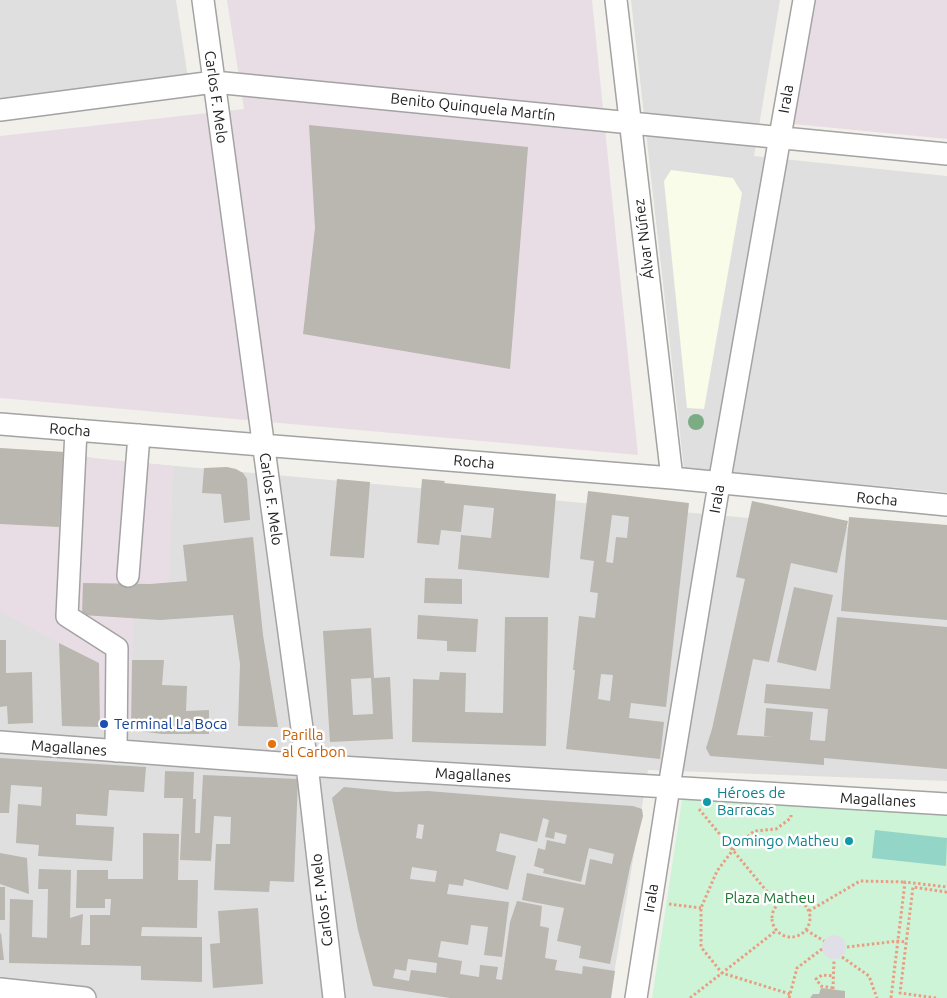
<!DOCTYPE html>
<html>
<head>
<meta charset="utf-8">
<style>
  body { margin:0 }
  canvas { display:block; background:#f1f0ea }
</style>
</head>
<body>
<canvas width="947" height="998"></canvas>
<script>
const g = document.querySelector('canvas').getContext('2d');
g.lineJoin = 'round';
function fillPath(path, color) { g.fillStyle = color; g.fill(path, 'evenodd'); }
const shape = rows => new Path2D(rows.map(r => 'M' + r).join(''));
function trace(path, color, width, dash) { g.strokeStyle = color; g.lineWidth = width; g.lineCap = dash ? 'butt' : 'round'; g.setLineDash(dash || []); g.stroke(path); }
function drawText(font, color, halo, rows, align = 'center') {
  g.font = font + ' Ubuntu,sans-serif'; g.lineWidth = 5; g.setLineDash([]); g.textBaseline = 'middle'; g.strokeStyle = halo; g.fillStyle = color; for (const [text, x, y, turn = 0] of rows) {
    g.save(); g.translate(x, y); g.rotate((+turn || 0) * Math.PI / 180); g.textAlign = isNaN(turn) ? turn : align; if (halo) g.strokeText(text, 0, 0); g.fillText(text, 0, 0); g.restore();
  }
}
const residential = shape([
  [0,0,176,0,188,78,0,100],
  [631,0,780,0,754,156,947,176,947,492,684,469],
  [0,450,947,536,947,781,648,770,610,998,0,998]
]);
const industrial = shape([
  [227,0,592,0,638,455,0,398,0,136,244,109],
  [816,0,947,0,947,139,793,124],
  [0,448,64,452,93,458,173,466,169,582,257,573,261,608,233,615,160,620,133,619,131,730,100,727,99,663,59,643,0,611]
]);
const education = shape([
  [671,170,733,178,742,193,704,409,687,408,664,181]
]);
const park = shape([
  [695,793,947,809,947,998,652,998,682,800]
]);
const pitch = shape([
  [875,830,947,838,946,866,872,858]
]);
const plaza = shape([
  '822 947a12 12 0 1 1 24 0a12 12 0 1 1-24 0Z'
]);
const building = shape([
  [309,125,528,147,510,369,303,334,315,228],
  [0,448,64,452,59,527,0,524],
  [227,467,236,469,243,473,247,479,250,520,224,523,221,494,202,493,204,468],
  [337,479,370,482,364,558,330,556],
  [422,479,445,481,444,483,556,494,549,578,458,569,461,535,491,538,494,508,464,505,461,532,441,530,439,545,417,543],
  [588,491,689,503,666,707,631,703,629,718,664,722,660,759,566,749,575,670,573,670,579,616,595,618,598,593,590,592,594,561,580,559],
  [612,515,629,517,627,538,616,537,613,563,606,562],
  [601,674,613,675,610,701,598,699],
  [752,501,848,521,837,573,791,563,769,662,753,659,737,735,773,737,764,736,766,708,813,712,810,740,825,741,828,709,764,703,766,684,830,689,837,617,947,627,947,769,824,758,824,765,710,756,706,748,712,729,745,579,736,577],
  [849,517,947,525,947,620,841,611],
  [253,537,263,635,278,727,238,726,240,664,233,615,160,620,82,615,83,583,150,584,187,581,183,545],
  [425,578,462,579,462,604,424,603],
  [794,587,833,595,816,671,777,662],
  [418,615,478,619,476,652,447,651,447,641,417,639],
  [505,617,548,617,546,746,412,742,413,679,439,680,440,672,466,673,465,712,503,713],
  [371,628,374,678,390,677,393,739,330,742,323,631],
  [371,678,373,714,353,715,351,679],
  [0,640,6,640,6,673,32,672,33,723,8,724,7,706,0,707],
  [59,643,99,663,100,727,62,726],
  [132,660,164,660,162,685,187,686,186,711,209,710,209,734,162,734,131,730],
  [0,758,146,767,144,792,109,790,107,816,76,814,76,825,114,827,112,861,38,856,39,845,16,843,18,804,41,806,42,787,11,785,9,813,0,813],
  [165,771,194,772,193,799,196,799,195,833,200,833,203,775,298,779,294,882,270,881,269,892,214,890,216,844,230,844,231,817,214,816,211,861,180,860,183,798,164,798],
  [344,787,396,792,428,791,527,799,633,806,642,809,643,816,630,867,610,964,579,958,581,946,557,941,564,908,522,900,527,873,585,885,590,859,612,864,614,854,589,848,581,882,543,873,544,869,534,866,538,848,545,850,547,840,565,844,567,835,555,832,554,839,545,837,549,820,543,818,537,842,500,833,496,851,516,856,508,890,464,879,463,886,449,884,447,894,509,902,502,957,484,955,488,927,471,925,468,945,441,941,438,957,462,961,460,974,479,977,480,965,498,967,496,979,502,980,510,922,517,901,542,906,540,926,549,928,545,958,557,960,555,970,582,974,583,966,615,971,611,998,450,998,373,986,358,930,332,798],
  [418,824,424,825,422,839,416,838],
  [412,867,437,871,435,882,410,879],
  [408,959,437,963,436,973,411,970,409,981,393,978,395,969,406,971],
  [143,833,179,834,178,880,198,880,197,928,142,927,141,936,202,937,202,982,141,980,141,966,9,963,10,899,33,900,32,937,47,938,48,889,38,889,39,869,71,870,70,918,83,914,81,945,90,945,90,915,110,915,111,899,105,899,105,908,76,908,77,870,108,870,108,879,143,879],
  [0,853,27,858,29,894,0,884],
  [0,887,5,887,5,920,0,920],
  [258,908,263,984,213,988,210,944,220,943,218,911],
  [1,933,4,960,0,960,0,934],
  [821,988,845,991,845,998,810,998,813,994,819,994]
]);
const path = shape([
  [699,809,778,905],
  '772 918a19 19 0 1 1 38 0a19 19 0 1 1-38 0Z',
  [669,904,701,908],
  [809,911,860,881,905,882],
  [806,930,824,941],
  [847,947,898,941,906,942],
  [842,957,869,976,877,998],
  [833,988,821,986,816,979,822,975,834,976],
  [833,989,834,960],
  [790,994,722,973,701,947,701,908,717,871,733,850,754,831,776,829,791,818,791,815],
  [690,998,777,930],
  [789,998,797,968,822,949],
  [891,998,905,882,947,887],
  [936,998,900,993,913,887,946,892,947,889]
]);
const minor = shape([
  [203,0,307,765,334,998],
  [616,0,672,478],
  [0,110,214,82,947,154],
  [0,424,672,478,947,505],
  [76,430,67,616,117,648,116,751],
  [128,576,139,435],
  [0,742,307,765,947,804],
  [0,989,85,998],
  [636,998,669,787,719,484,804,0]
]);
const trees = [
  [696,422]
];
const markers = [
  [104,724,5,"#1a4fb4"],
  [272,744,5,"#e8710a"],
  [707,802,5,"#0f9aa8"],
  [849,841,5,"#0f9aa8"]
];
const streetNames = [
  ["Carlos F. Melo",216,97,82],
  ["Irala",786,99,-80],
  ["Benito Quinquela Martín",473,107,6],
  ["Álvar Núñez",644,239,-97],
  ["Rocha",70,430,4],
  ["Rocha",474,462,5],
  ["Carlos F. Melo",271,499,82],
  ["Irala",717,499,-80],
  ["Rocha",877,499,5],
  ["Magallanes",69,748,4],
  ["Magallanes",473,775,3],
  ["Magallanes",878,800,3],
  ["Irala",651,898,-81],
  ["Carlos F. Melo",322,900,-97]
];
const transitNames = [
  ["Terminal La Boca",114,724]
];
const foodNames = [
  ["Parilla",282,735],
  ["al Carbon",282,752]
];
const cultureNames = [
  ["Héroes de",717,793],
  ["Barracas",717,810],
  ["Domingo Matheu",839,841,"right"]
];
const parkNames = [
  ["Plaza Matheu",770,898]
];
fillPath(residential, '#e0dfdf');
fillPath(industrial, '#e9dde5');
fillPath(education, '#f8fce8');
fillPath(park, '#cef4d7');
fillPath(pitch, '#93d5c7');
fillPath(plaza, '#e0dee7');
fillPath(building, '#bab6b0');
trace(minor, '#a3a3a3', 24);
trace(path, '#e99e83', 3, [2.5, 2.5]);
trace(minor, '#fff', 21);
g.fillStyle = '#7bac84';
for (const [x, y] of trees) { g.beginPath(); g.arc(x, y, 8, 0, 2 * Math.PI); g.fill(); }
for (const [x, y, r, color] of markers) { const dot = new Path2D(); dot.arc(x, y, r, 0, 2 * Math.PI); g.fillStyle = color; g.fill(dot); trace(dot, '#fff', 2); }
drawText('15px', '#222', '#fff', streetNames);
drawText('15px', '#164399', '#fff', transitNames, 'left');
drawText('15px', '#c56008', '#fff', foodNames, 'left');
drawText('15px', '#0d838f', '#fff', cultureNames, 'left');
drawText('15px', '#1b7531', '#fff', parkNames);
</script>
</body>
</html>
